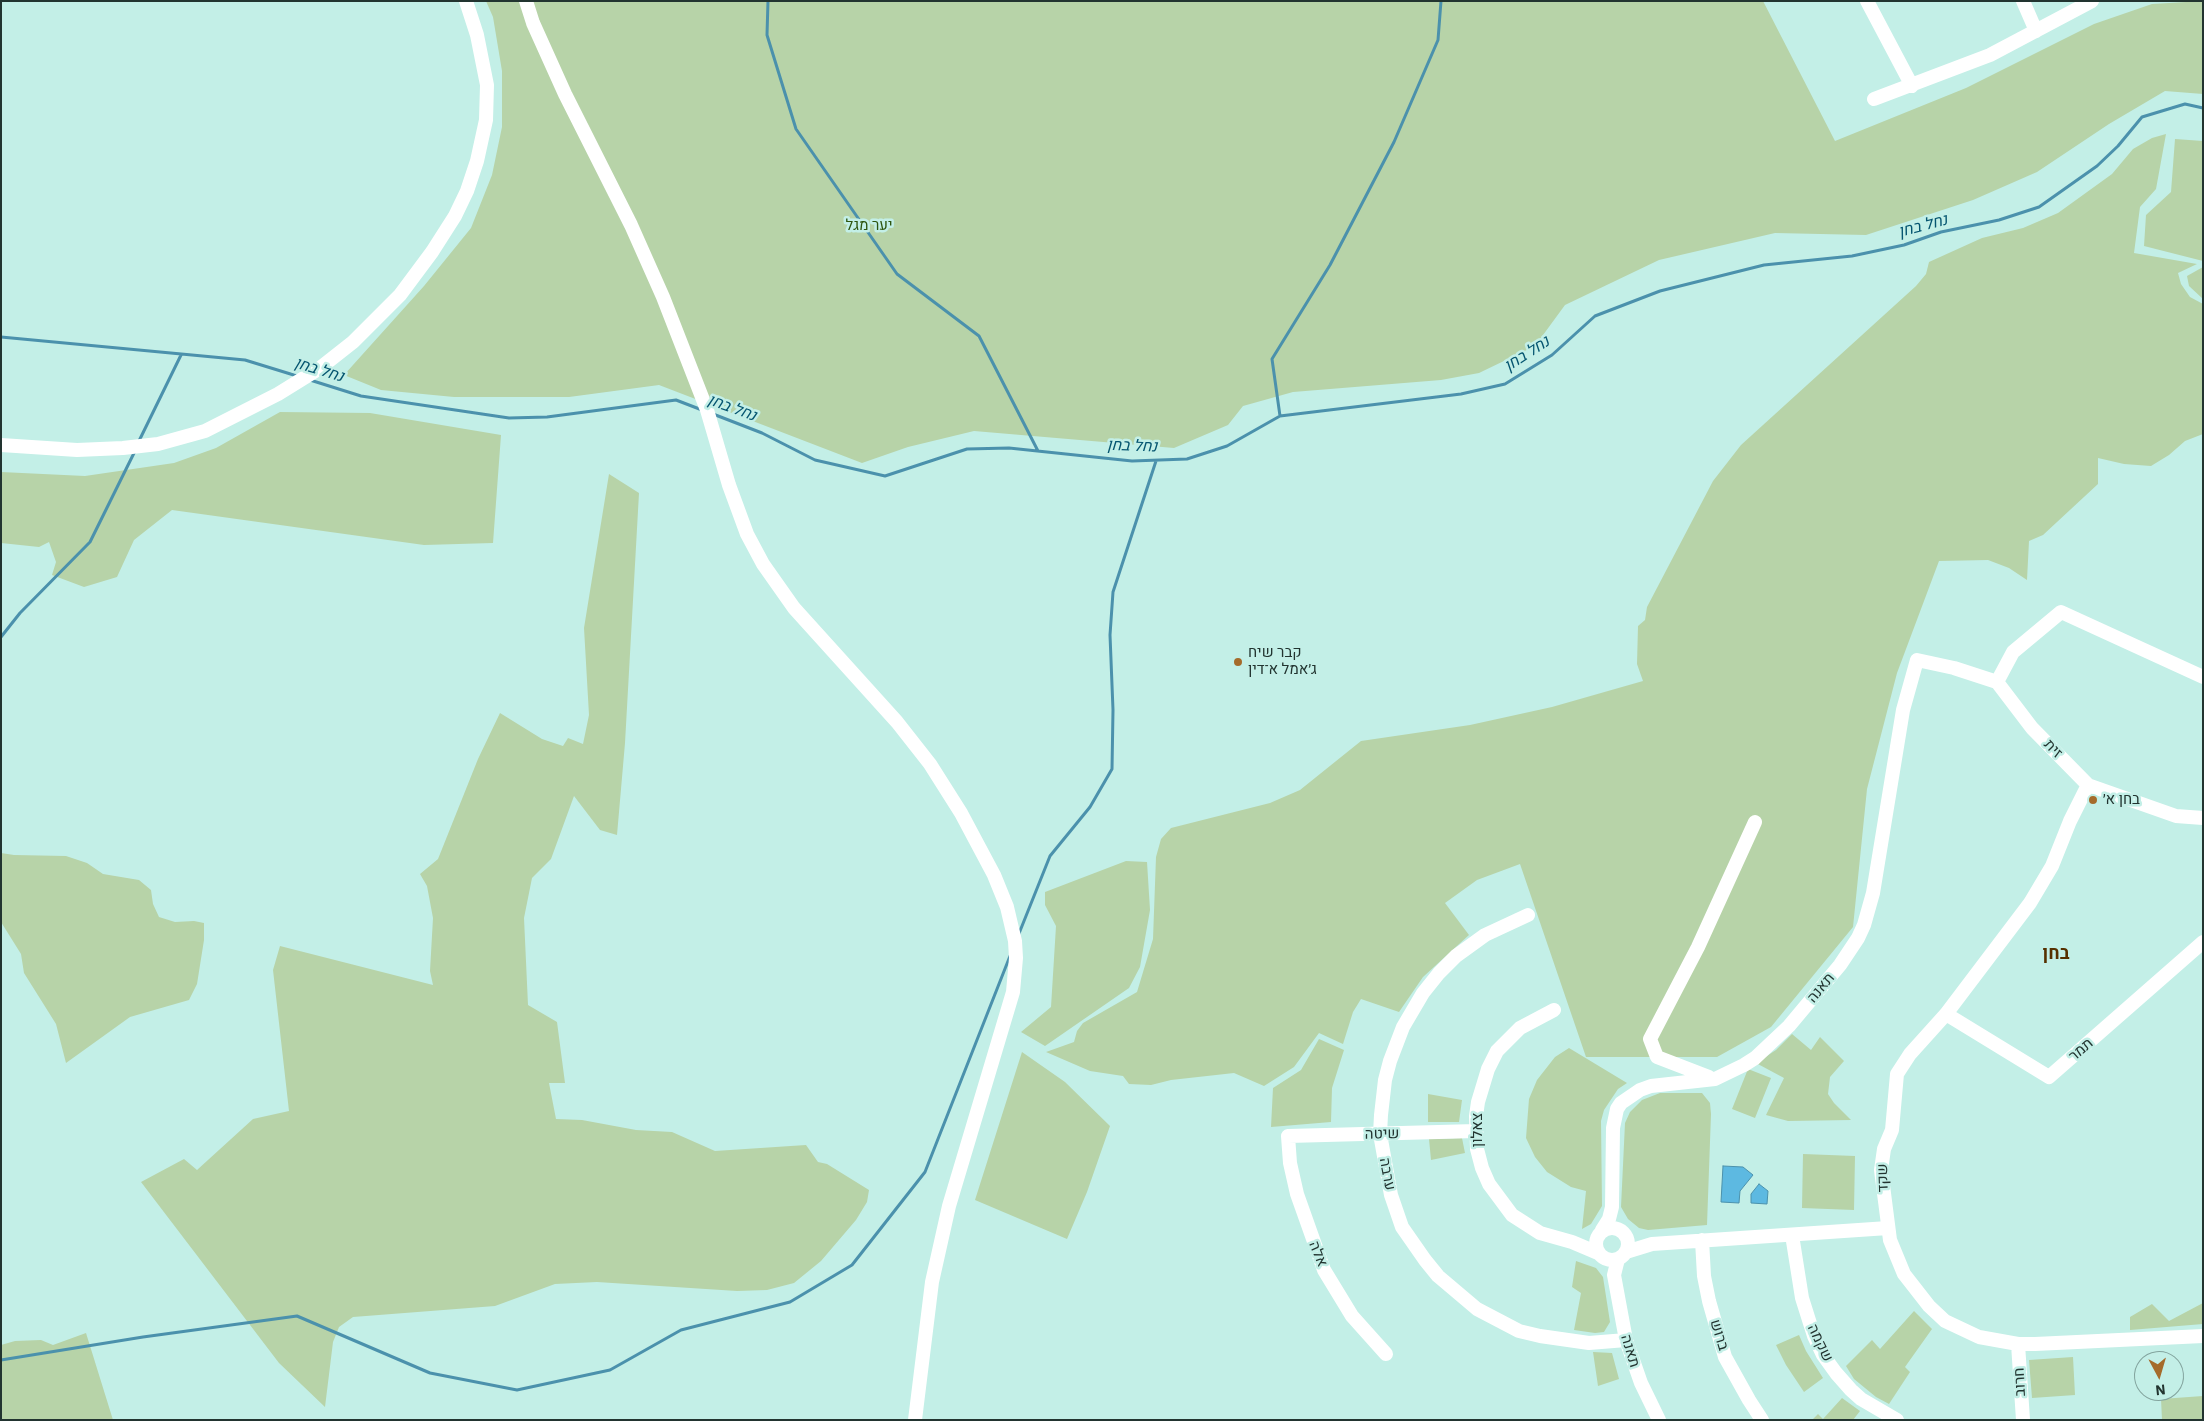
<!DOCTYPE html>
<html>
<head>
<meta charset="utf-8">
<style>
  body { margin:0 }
  #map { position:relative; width:2204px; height:1421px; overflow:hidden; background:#c3efe7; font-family:"IBM Plex Sans",sans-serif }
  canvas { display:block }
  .frame { position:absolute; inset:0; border:2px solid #223430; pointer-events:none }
  .north { position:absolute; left:2134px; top:1351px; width:50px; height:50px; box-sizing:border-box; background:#c3efe7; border:1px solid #83a49e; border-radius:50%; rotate:174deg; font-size:14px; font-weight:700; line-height:20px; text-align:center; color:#223430 }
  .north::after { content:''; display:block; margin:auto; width:18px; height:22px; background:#a56b2b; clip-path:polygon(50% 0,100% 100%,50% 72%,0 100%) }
</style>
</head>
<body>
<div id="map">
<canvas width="2204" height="1421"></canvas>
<div class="frame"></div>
<div class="north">N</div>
</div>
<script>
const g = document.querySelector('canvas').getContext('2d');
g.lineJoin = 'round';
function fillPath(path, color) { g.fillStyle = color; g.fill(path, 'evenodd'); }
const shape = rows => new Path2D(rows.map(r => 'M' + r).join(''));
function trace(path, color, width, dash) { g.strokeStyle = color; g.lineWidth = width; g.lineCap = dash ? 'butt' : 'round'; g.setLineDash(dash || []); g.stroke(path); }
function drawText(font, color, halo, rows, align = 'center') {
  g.font = font + ' "IBM Plex Sans",Heebo,sans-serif'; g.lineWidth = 5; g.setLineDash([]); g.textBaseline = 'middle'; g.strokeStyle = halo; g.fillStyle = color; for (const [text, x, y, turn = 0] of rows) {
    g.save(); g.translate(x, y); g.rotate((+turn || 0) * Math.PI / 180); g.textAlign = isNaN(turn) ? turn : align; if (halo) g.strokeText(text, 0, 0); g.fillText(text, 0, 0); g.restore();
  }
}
const green = shape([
  [486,1,1763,1,1835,141,1966,88,2094,24,2152,4,2203,1,2203,94,2165,91,2109,124,2037,172,1973,200,1866,235,1775,233,1659,260,1565,305,1535,346,1479,373,1441,380,1293,392,1243,406,1228,425,1174,448,974,431,908,447,862,463,659,385,569,397,454,397,381,390,344,375,424,286,471,228,492,175,502,127,502,71,493,17],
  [2166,134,2156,189,2140,207,2134,253,2197,264,2178,273,2181,284,2190,297,2203,304,2203,434,2185,441,2169,455,2151,466,2124,464,2098,458,2098,484,2043,535,2029,541,2027,580,2009,568,1988,560,1939,561,1897,673,1867,789,1853,927,1771,1027,1717,1057,1586,1057,1520,864,1477,880,1445,903,1469,935,1423,977,1399,1012,1361,999,1353,1012,1343,1044,1319,1033,1294,1067,1264,1086,1234,1073,1171,1080,1151,1085,1129,1084,1123,1076,1090,1071,1046,1052,1074,1042,1077,1031,1083,1023,1137,992,1153,939,1156,857,1161,839,1171,828,1270,803,1300,790,1361,741,1470,725,1552,707,1643,681,1637,664,1638,626,1645,620,1647,607,1713,481,1741,445,1916,286,1926,274,1929,262,1982,238,2023,228,2058,213,2112,174,2133,149,2152,138],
  [2175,139,2203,141,2203,261,2144,246,2146,215,2171,192],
  [2203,267,2203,299,2189,286,2187,276],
  [280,412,370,413,501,435,493,543,424,545,172,510,134,540,117,577,84,587,52,575,56,562,49,542,39,547,1,543,1,472,85,476,174,463,216,448],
  [609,474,639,493,625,743,617,835,600,830,574,796,551,859,532,878,524,918,528,1005,557,1022,565,1083,549,1083,556,1119,582,1120,636,1130,672,1132,715,1151,806,1145,818,1162,827,1164,869,1190,867,1202,856,1220,821,1261,794,1283,767,1290,737,1291,597,1282,555,1284,495,1306,353,1317,339,1327,333,1342,325,1407,279,1363,141,1182,184,1159,197,1170,253,1119,289,1111,273,970,280,946,433,985,430,971,433,918,427,886,420,874,438,859,478,759,500,713,542,739,563,746,568,738,583,744,589,715,584,628],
  [1,853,14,855,66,856,87,863,103,874,139,880,151,890,153,904,159,917,175,922,194,921,204,923,204,940,197,984,189,1000,130,1017,66,1063,56,1024,24,973,21,954,1,922],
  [1126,861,1147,862,1150,910,1140,967,1129,988,1045,1046,1021,1032,1051,1007,1056,926,1045,905,1045,892],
  [1792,1034,1811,1050,1820,1037,1844,1061,1830,1077,1828,1094,1834,1103,1851,1120,1788,1121,1766,1115,1784,1078,1756,1063,1776,1050],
  [1319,1039,1344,1050,1332,1088,1331,1122,1271,1127,1273,1088,1301,1070],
  [1569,1048,1627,1083,1618,1089,1604,1110,1601,1121,1602,1206,1591,1224,1582,1229,1586,1191,1571,1187,1547,1172,1535,1157,1526,1138,1529,1099,1537,1080,1555,1057],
  [1022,1052,1065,1082,1110,1126,1087,1192,1067,1239,975,1200],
  [1748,1069,1771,1078,1755,1118,1732,1109],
  [1660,1093,1702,1093,1710,1103,1711,1114,1707,1225,1648,1230,1639,1228,1628,1219,1621,1207,1625,1123,1630,1112,1642,1100],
  [1428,1094,1462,1100,1459,1122,1428,1122],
  [1462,1138,1465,1153,1431,1160,1429,1139],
  [1803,1154,1855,1156,1854,1210,1802,1208],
  [1576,1261,1596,1268,1603,1277,1610,1322,1604,1332,1595,1333,1574,1330,1581,1293,1572,1287],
  [2203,1303,2203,1324,2130,1330,2130,1317,2152,1304,2169,1321],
  [1914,1311,1932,1329,1905,1367,1910,1372,1889,1404,1876,1397,1854,1379,1846,1366,1872,1340,1880,1349],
  [86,1333,113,1420,1,1420,1,1345,15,1341,41,1340,53,1345],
  [1799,1335,1806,1351,1823,1378,1804,1392,1786,1365,1776,1345],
  [1593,1352,1612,1353,1619,1379,1598,1386],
  [2073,1357,2075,1395,2032,1398,2029,1360],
  [2203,1396,2203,1420,2162,1420,2161,1399],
  [1842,1398,1860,1411,1853,1420,1812,1420,1818,1414,1823,1419]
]);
const water = shape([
  [1723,1166,1743,1167,1753,1175,1740,1191,1739,1203,1721,1202,1723,1166],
  [1759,1184,1768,1191,1767,1204,1751,1203,1751,1194,1759,1184]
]);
const stream = shape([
  [768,1,767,35,796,129,897,274,979,336,1038,451],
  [1,337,245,360,297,376],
  [310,380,361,396,509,418,547,417,676,400,702,410],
  [713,414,762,433,815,460,885,476,967,449,1009,448,1132,461,1187,459,1227,446,1280,416,1461,394,1505,384,1552,355,1595,316,1660,291,1764,265,1852,256,1904,245,1941,232,1999,220,2039,207,2097,166,2118,146,2142,117,2185,104,2203,108],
  [1280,416,1272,359,1330,265,1394,142,1438,40,1441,1],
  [138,443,181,355],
  [1,637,20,613,90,542,135,451],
  [1018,936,1050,856,1090,807,1112,769,1113,710,1110,635,1113,592,1156,461],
  [1,1360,143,1337,297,1316,430,1373,517,1390,610,1370,681,1330,790,1302,852,1265,925,1172,1010,956]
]);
const minor = shape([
  [526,1,533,23,565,94,631,225,663,297,707,410,729,485,747,534,763,564,794,608,897,722,930,764,961,813,994,875,1007,907,1015,941,1016,958,1013,992,949,1206,932,1282,915,1420],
  [1867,1,1912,86],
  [2023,1,2036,31],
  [1874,99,1990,55,2092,1],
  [1,445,77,450,123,448,158,444,205,431,278,394,320,368,353,342,400,295,432,252,455,216,467,191,477,161,486,120,487,85,477,35,466,1],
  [1997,682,2013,652,2061,612,2203,677],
  [2088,785,2070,821,2052,866,2030,903,1946,1014,1910,1054,1897,1074,1892,1130,1884,1149,1881,1170,1890,1240,1904,1274,1929,1306,1945,1321,1979,1337,2018,1344,2035,1344,2203,1336],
  [1528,915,1485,935,1456,956,1439,973,1423,993,1403,1027,1390,1061,1385,1080,1381,1115,1380,1134,1391,1195,1402,1227,1425,1260,1438,1276,1477,1309,1519,1331,1540,1336,1589,1343,1626,1340],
  [1554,1010,1520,1028,1497,1051,1488,1069,1478,1102,1476,1116,1477,1149,1482,1168,1489,1184,1512,1215,1540,1233,1572,1242,1598,1253],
  [1946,1014,2049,1077,2203,942],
  [1709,1077,1657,1057,1650,1039,1698,947,1755,822],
  '1596 1244a16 16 0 1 1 32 0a16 16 0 1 1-32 0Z',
  [1602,1230,1609,1219,1612,1207,1613,1128,1617,1109,1621,1103,1640,1090,1651,1086,1715,1079,1744,1065,1755,1058,1789,1026,1840,965,1858,938,1864,925,1873,893,1903,710,1917,660,1954,668,1997,682,2032,728,2088,785,2176,816,2203,818],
  [1792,1235,1802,1298,1814,1336,1823,1355,1836,1373,1851,1390,1861,1399,1897,1420],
  [1702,1240,1704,1276,1709,1301,1725,1357,1749,1400,1762,1420],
  [1626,1252,1652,1244,1888,1228],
  [1618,1259,1614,1275,1626,1340,1641,1383,1659,1420],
  [2018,1344,2023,1420],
  [1386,1354,1352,1316,1324,1270,1297,1194,1290,1163,1288,1136,1476,1131]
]);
const markers = [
  [1238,662,5,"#a56b2b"],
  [2093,800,5,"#a56b2b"]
];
const parkNames = [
  ["יער מגל",869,226]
];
const poiNames = [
  ["קבר שיח",1248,653],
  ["ג׳אמל א־דין",1248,670],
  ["בחן א׳",2103,800]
];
const streetNames = [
  ["זית",2053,749,46],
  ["תאנה",1821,988,-50],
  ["תמר",2081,1050,-41],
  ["צאלון",1478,1130,-90],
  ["שיטה",1382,1134,-1],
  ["ערבה",1387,1174,79],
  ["שקד",1883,1178,-92],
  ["אלה",1318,1254,68],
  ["ברוש",1719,1335,73],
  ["שקמה",1820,1343,64],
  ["תאנה",1630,1351,73],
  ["חרוב",2020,1382,-93]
];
const waterNames = [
  ["נחל בחן",1923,226,-15],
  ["נחל בחן",1527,354,-33],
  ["נחל בחן",319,370,17],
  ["נחל בחן",732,408,20],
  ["נחל בחן",1132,446,2]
];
const quarterNames = [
  ["בחן",2056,954]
];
fillPath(green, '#b7d3a8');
fillPath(water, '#5db9e1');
trace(water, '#4b91ac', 1);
trace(stream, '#4b91ac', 3);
trace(minor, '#fff', 14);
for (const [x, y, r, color] of markers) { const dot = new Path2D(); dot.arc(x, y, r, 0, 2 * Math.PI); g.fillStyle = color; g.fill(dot); trace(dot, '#c3efe7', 2); }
drawText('15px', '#2d550e', '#c3efe7', parkNames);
drawText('15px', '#223430', '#c3efe7', poiNames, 'left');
drawText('15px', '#223430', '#c3efe7', streetNames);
drawText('italic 16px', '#055570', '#c3efe7', waterNames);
drawText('bold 18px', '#563000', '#c3efe7', quarterNames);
</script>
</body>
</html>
